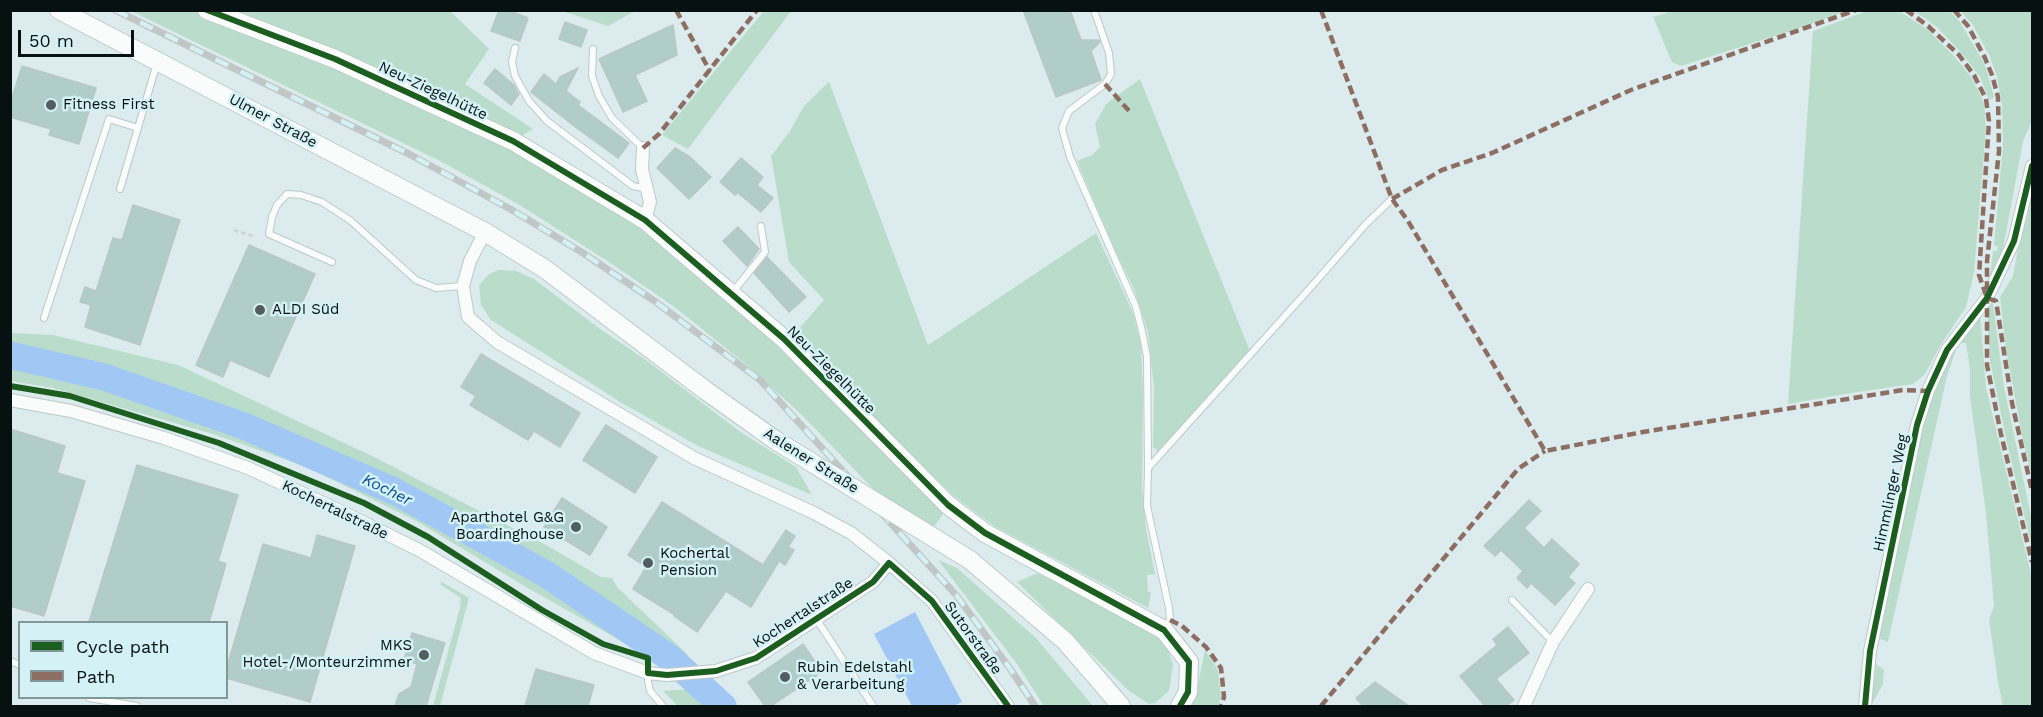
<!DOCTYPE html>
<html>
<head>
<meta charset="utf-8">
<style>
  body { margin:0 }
  #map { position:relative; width:2043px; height:717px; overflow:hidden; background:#dcebed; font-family:"Work Sans",sans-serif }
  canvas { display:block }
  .frame { position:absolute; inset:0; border:12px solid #071112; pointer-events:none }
  .legend { position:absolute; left:18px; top:621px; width:210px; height:78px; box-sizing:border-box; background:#d4f1f5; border:2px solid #82979a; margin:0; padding:8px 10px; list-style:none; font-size:18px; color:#071112 }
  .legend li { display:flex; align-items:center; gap:12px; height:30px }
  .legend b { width:30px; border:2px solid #82979a }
  .scale { position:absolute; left:18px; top:30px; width:116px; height:27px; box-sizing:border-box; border:3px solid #071112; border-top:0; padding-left:8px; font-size:18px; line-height:21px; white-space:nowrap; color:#071112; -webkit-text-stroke:4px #d4f1f5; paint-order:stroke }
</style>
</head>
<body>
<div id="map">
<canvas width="2043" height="717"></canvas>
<div class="frame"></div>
<ul class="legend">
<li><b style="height:8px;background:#1b5e20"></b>Cycle path</li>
<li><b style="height:8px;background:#8d6e63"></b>Path</li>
</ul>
<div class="scale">50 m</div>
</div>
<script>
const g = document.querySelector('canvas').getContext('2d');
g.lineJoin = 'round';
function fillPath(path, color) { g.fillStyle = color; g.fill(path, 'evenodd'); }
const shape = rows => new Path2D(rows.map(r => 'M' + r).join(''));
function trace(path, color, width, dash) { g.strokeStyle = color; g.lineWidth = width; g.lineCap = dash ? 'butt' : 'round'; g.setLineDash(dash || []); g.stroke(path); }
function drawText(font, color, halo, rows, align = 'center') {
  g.font = font + ' "Work Sans",sans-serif'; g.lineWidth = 5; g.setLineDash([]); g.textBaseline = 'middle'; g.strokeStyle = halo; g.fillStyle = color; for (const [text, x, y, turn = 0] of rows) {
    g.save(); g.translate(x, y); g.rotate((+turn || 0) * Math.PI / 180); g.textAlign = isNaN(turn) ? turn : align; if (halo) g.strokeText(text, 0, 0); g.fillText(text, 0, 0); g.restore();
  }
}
const green = shape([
  [1676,10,1846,10,1846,11,1809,25,1681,66,1672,62,1653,17],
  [131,11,450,11,489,49,465,84,533,129,513,141,511,147,643,226,781,344,946,510,933,528,880,496,802,415,748,366,676,308,609,262,518,204,440,161],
  [562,11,635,11,608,26],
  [764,11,791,11,688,149,662,135],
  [1867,11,1899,11,1927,29,1954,56,1972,78,1984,103,1986,129,1974,272,1966,307,1942,343,1925,374,1913,384,1851,393,1788,404,1813,31],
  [1914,11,1950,11,1960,22,1985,65,1994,97,1989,100,1980,77,1964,56,1937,27],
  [1960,11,2032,11,2032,121,2023,141,2000,265,1994,275,1990,276,1993,251,1997,251,1998,247,1994,245,2003,146,2002,104,1997,77,1990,57,1973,25],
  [1140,79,1250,351,1158,451,1153,447,1154,388,1148,332,1134,289,1115,250,1077,161,1092,155,1100,147,1095,124,1106,104],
  [829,82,928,345,1096,233,1133,313,1141,345,1143,392,1142,489,1146,529,1155,574,1147,575,1148,592,1151,592,1148,608,994,526,955,497,791,338,824,300,789,262,771,156,790,131,804,106],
  [2032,172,2032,477,2023,440,2006,350,2000,297,2013,276],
  [499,270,516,271,534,279,600,329,646,360,739,431,796,467,812,495,698,446,622,403,491,320,481,305,479,285,489,274],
  [1993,303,2004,387,2032,521,2032,548,2007,443,1990,361,1987,308],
  [1980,312,1986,388,2032,578,2032,706,2003,706,1998,682,1989,620,1994,606,1986,513,1970,397,1970,369,1966,343,1961,343,1956,350,1947,376,1888,642,1876,637,1904,519,1925,419,1943,367,1958,337],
  [11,333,53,335,178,365,372,456,546,545,601,577,612,578,617,587,688,655,677,657,637,650,526,587,418,522,307,467,213,434,53,388,11,381],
  [938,560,957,568,1036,638,1093,706,1044,706,1017,664],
  [1038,573,1164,640,1173,664,1169,691,1155,703,1149,704,1128,690,1017,582],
  [442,582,469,598,440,706,433,706,460,608,461,598,440,584],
  [1205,650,1218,670,1221,697,1218,706,1187,706,1196,694],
  [1872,661,1884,670,1883,683,1887,706,1883,684,1871,706],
  [715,687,737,706,678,706,663,691]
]);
const water = shape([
  [915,612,962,702,953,706,912,706,874,634]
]);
const river = shape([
  [10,355,104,377,244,426,394,491,546,574,670,658,723,706]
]);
const building = shape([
  [499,10,507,10,528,18,520,41,491,31,499,10],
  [1023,10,1070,10,1081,40,1099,40,1100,42,1091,51,1101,80,1056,97,1023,10],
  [565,22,587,30,581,47,559,39,565,22],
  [673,25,677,55,635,75,647,101,623,112,599,59,673,25],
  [22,66,96,88,79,144,49,135,51,129,10,117,10,104,22,66],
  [578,68,566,91,580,102,578,105,629,143,618,158,574,126,531,92,544,74,556,84,560,77,578,68],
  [495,69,514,85,519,94,511,105,484,83,495,69],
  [675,148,690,157,711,177,689,199,657,168,675,148],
  [741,158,763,177,757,185,773,198,761,212,738,193,735,195,720,182,741,158],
  [133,205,180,220,140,345,85,327,91,305,80,302,85,287,96,291,113,238,122,240,133,205],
  [738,227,759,249,747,266,723,241,738,227],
  [249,245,315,274,269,377,230,360,223,377,196,365,249,245],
  [767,257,806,297,789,312,754,273,767,257],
  [481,354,580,413,560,447,534,431,528,440,470,405,476,396,461,387,481,354],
  [606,425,657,457,635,493,583,460,606,425],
  [10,429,65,446,57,473,85,481,44,616,10,606,10,429],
  [137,465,238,495,218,561,226,564,209,622,89,622,137,465],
  [562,498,607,527,590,555,544,527,562,498],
  [1529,500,1541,511,1524,528,1544,548,1552,539,1579,564,1568,577,1575,583,1555,605,1531,583,1527,588,1517,578,1523,571,1501,550,1495,556,1484,546,1529,500],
  [662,502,763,565,786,530,795,536,788,547,794,550,785,565,779,561,751,607,726,591,697,632,674,616,675,615,633,589,646,567,628,555,662,502],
  [317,535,355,546,310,702,226,678,226,670,263,544,311,558,317,535],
  [1508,627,1529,653,1496,679,1514,700,1506,706,1485,706,1460,676,1497,645,1493,639,1508,627],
  [412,633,445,643,426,706,395,706,399,694,411,687,417,664,404,660,412,633],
  [803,644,822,672,771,706,765,706,748,682,803,644],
  [536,669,594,685,588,706,525,706,536,669],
  [1375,682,1409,706,1363,706,1356,698,1375,682]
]);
const path = shape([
  [234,230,253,236]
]);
const lane = shape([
  [1094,10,1109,53,1111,74,1105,84,1069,111,1062,128,1070,157,1136,307,1142,331,1147,357,1148,467],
  [515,48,512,62,515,76,529,101,547,121,633,186,647,189],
  [593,49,592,76,599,96,612,118,643,148],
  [120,189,157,63],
  [332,262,269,234,272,217,277,205,287,194,301,195,322,202,351,221,416,280,436,288,463,286],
  [732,293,765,252,761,226],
  [44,318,109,119,138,128],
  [1512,600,1553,642],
  [817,620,873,706],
  [1165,628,1170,620,1169,608,1147,506,1148,468,1311,287,1366,224,1392,199],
  [10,661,20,665],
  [648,673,648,681,650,691,663,706],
  [89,698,137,706]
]);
const street = shape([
  [643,148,642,169,650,202,645,220],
  [485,232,470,261,463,286,468,317,497,342,694,458,814,513,851,533,889,563,932,601,1008,706],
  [10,400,71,411,164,438,248,468,334,508,419,550,594,653,648,673,667,675,716,671,756,658,873,582,889,563],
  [1524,706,1553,642,1588,589],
  [1865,706,1870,651,1917,425,1928,391,1947,350,1987,298,2014,241,2032,166]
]);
const secondary = shape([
  [59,10,485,232,545,269,705,390,775,440],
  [207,10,335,59,513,141,645,220,784,339,948,505,985,533,1164,630,1189,662,1188,692,1180,706],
  [970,560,1065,641,1121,706]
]);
const rail = shape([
  [115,10,409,154,512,210,583,253,653,300,760,380,957,596,1011,670,1035,706]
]);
const secondaryBridge = shape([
  [775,440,970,560]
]);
const quiet = shape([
  [676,10,710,71],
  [1321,10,1392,199,1408,221,1545,451,1643,432,1903,390,1928,391],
  [1906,10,1928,26,1959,55,1974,75,1986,99,1989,121,1979,275,1987,298,1996,301,2012,403,2032,491],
  [1954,10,1968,26,1985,58,1992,75,1998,97,1999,151,1987,261,1987,365,2001,434,2032,562],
  [1105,84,1130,112],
  [643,148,659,134,757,10],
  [1392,199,1442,170,1492,153,1631,90,1856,10],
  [1170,620,1182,626,1206,647,1221,668,1224,697,1221,706],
  [1321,706,1518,469,1545,451]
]);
const cycleway = shape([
  [207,10,335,59,513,141,645,220,784,339,948,505,985,533,1164,630,1189,662,1188,692,1180,706],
  [10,386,70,396,219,443,364,503,428,537,542,610,603,644,648,658,648,673,667,675,716,671,756,658,873,582,889,563,932,601,1008,706],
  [1865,706,1870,651,1917,425,1928,391,1947,350,1987,298,2014,241,2032,166]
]);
const markers = [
  [51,105,6,"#525d5f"],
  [260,310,6,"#525d5f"],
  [576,527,6,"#525d5f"],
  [648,563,6,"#525d5f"],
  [424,655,6,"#525d5f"],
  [785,677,6,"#525d5f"]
];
const streetNames = [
  ["Neu-Ziegelhütte",433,91,25],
  ["Ulmer Straße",273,121,28],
  ["Neu-Ziegelhütte",831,370,45],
  ["Aalener Straße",811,461,32],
  ["Himmlinger Weg",1891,493,-78],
  ["Kochertalstraße",335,510,26],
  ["Kochertalstraße",803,613,-33],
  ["Sutorstraße",973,638,54]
];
const poiNames = [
  ["Fitness First",63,105],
  ["ALDI Süd",272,310],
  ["Aparthotel G&G",564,518,"right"],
  ["Boardinghouse",564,535,"right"],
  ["Kochertal",660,554],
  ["Pension",660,571],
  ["MKS",412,646,"right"],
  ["Hotel-/Monteurzimmer",412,663,"right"],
  ["Rubin Edelstahl",797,668],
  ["& Verarbeitung",797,685]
];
const waterNames = [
  ["Kocher",387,490,26]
];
fillPath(green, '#baddcb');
fillPath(water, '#a1c7f5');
trace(river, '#a1c7f5', 27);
fillPath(building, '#b1cdca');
trace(building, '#bac7c6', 1.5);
trace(lane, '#bcc9ca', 8);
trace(street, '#bcc9ca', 14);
trace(secondary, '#bcc9ca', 20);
trace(path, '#d0d5d6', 3, [4.5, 3]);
trace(lane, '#fafcfc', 6);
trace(street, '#fafcfc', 12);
trace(secondary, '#fafcfc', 18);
trace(rail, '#c1c6c6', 7);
trace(rail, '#d4f1f5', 4.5, [14]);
trace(secondaryBridge, '#bcc9ca', 20, []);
trace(secondaryBridge, '#fafcfc', 18);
trace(quiet, '#8d6e63', 4.5, [9, 4.5]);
trace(cycleway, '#1b5e20', 6);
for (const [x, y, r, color] of markers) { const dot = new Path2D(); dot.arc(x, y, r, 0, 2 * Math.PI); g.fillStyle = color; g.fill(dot); trace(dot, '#d4f1f5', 2); }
drawText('15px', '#071112', '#d4f1f5', streetNames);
drawText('15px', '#071112', '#d4f1f5', poiNames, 'left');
drawText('italic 16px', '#0f4e9a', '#d4f1f5', waterNames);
</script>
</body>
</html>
